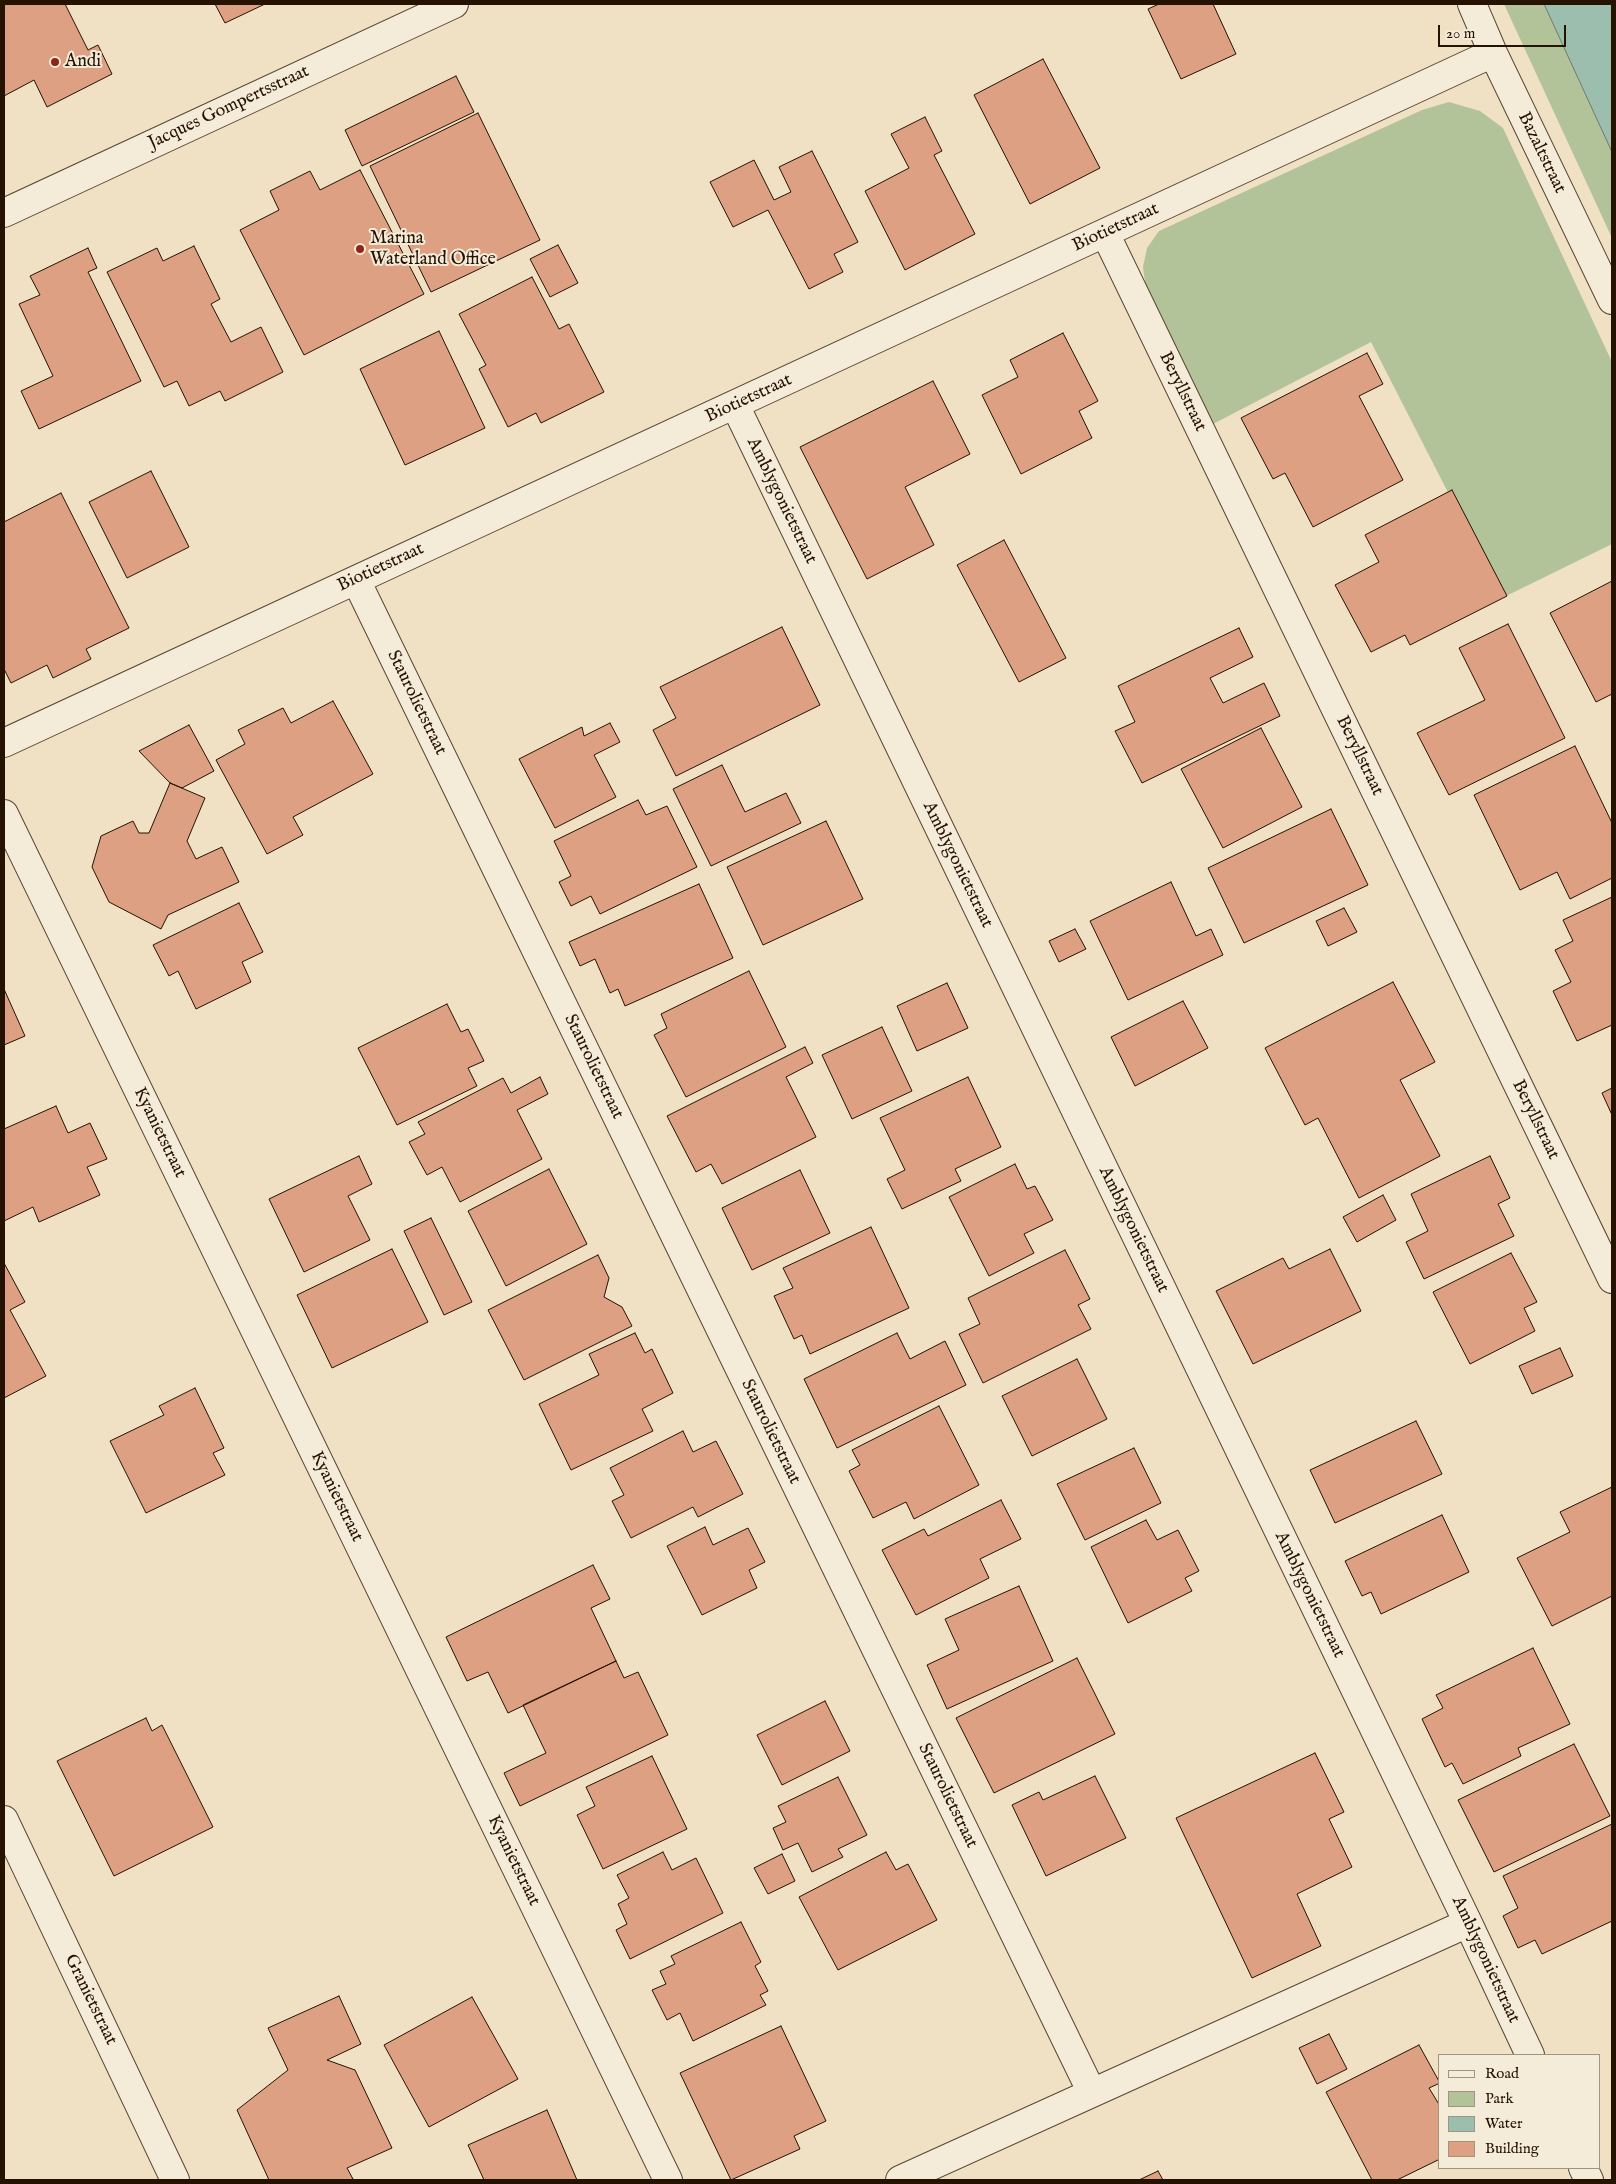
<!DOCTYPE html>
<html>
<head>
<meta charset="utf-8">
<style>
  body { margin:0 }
  #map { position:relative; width:1616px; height:2184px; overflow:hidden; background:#f0e0c4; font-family:"IM FELL English",serif }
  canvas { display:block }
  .frame { position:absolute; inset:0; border:5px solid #251200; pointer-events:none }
  .legend { position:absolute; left:1438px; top:2054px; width:162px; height:115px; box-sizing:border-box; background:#f5ebd9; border:1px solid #a29482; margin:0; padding:6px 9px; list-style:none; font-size:15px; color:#251200 }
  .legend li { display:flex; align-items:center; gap:10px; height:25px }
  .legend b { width:25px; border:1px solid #a29482 }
  .scale { position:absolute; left:1438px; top:25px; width:128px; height:22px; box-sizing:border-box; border:2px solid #251200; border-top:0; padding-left:6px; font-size:15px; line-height:18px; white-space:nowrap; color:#251200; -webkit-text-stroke:4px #f5ebd9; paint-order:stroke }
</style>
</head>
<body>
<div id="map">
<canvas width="1616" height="2184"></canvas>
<div class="frame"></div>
<ul class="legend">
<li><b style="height:6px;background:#f5ebd9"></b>Road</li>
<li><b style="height:14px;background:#b3c399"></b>Park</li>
<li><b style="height:14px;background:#9bbeae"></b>Water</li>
<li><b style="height:14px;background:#dda082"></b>Building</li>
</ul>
<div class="scale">20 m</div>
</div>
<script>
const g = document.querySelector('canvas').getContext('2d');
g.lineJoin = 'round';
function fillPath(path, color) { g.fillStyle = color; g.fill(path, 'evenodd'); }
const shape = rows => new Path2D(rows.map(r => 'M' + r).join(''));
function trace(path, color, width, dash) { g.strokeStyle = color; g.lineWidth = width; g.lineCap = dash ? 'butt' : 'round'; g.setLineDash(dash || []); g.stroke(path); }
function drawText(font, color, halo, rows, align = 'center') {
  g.font = font + ' "IM FELL English",serif'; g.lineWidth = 4; g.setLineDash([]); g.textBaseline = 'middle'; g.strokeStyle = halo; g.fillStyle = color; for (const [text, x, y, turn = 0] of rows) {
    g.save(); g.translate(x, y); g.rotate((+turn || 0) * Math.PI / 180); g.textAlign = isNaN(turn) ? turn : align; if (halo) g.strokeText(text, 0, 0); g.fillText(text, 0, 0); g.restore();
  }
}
const green = shape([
  [1504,4,1544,4,1612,152,1612,238],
  [1449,102,1480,111,1503,128,1612,362,1612,544,1502,598,1371,342,1213,424,1146,289,1143,267,1147,248,1159,231,1422,110]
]);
const water = shape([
  [1544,4,1612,4,1612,152,1544,4]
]);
const building = shape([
  [4,4,65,4,88,50,98,45,112,74,47,107,34,80,4,96,4,4],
  [215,4,265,4,225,23,215,4],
  [1159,4,1213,4,1236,54,1181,79,1148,9,1159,4],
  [1043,59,1100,168,1030,204,974,95,1043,59],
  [456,76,474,112,362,166,345,130,456,76],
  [478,113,540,240,431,292,370,166,478,113],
  [925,117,942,151,934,155,975,234,905,270,865,191,909,168,891,134,925,117],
  [812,151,858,242,834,254,843,272,809,289,768,210,733,227,710,182,754,160,774,200,791,192,779,167,812,151],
  [360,170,424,294,304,355,240,230,279,210,270,191,310,171,320,190,360,170],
  [558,245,578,283,550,297,530,259,558,245],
  [194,246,220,299,211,304,231,342,261,327,283,372,225,401,220,391,189,406,177,381,164,387,107,272,157,248,163,261,194,246],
  [88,248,97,268,88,272,141,381,39,429,21,391,53,376,19,304,40,295,30,276,88,248],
  [532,277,559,329,569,324,604,392,541,423,536,413,508,427,479,369,486,365,459,314,532,277],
  [439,331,485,428,405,465,360,369,439,331],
  [1063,333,1098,401,1079,411,1092,438,1021,474,982,395,1018,377,1010,360,1063,333],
  [1367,353,1383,384,1359,396,1403,480,1313,527,1285,473,1273,479,1241,418,1367,353],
  [933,381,970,454,905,487,934,545,867,579,800,447,933,381],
  [151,471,189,547,127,578,89,502,151,471],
  [1452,490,1507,596,1410,645,1405,635,1371,652,1335,585,1379,562,1365,535,1452,490],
  [61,493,129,628,86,649,91,659,53,678,47,665,11,683,4,669,4,522,61,493],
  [1004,540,1066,658,1019,682,957,565,1004,540],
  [1612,581,1612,694,1596,702,1550,613,1612,581],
  [1508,624,1565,738,1449,795,1417,733,1485,700,1459,648,1508,624],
  [782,627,820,705,676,776,653,730,676,718,660,687,782,627],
  [1239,628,1253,657,1210,678,1223,703,1264,683,1280,716,1142,783,1115,731,1135,722,1118,686,1239,628],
  [333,701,373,774,293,817,303,835,267,854,216,760,245,744,238,730,283,708,291,723,333,701],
  [610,723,620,742,594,755,616,797,555,828,519,759,582,727,584,736,610,723],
  [189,725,214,771,182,788,170,783,139,751,189,725],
  [1261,728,1302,807,1223,848,1181,769,1261,728],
  [1575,746,1612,823,1612,878,1570,899,1557,872,1520,890,1474,795,1575,746],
  [722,765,745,812,786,793,801,823,711,866,673,789,722,765],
  [170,783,205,798,187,841,196,859,222,847,239,882,168,915,161,929,109,902,92,867,101,836,133,821,139,833,149,833,170,783],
  [638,800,646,815,667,806,697,867,600,914,591,896,571,906,559,882,571,876,554,841,638,800],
  [1331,809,1368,885,1244,943,1208,868,1331,809],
  [826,821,863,899,763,945,727,867,826,821],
  [1171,882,1196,936,1211,929,1223,955,1128,1000,1090,921,1171,882],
  [699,884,733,958,625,1006,618,989,610,993,595,959,580,966,569,942,699,884],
  [1612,897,1612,1025,1577,1041,1553,991,1571,982,1555,950,1573,941,1563,920,1612,897],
  [239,903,263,952,242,962,251,982,196,1009,178,971,169,976,153,945,239,903],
  [1344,908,1357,932,1328,946,1316,921,1344,908],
  [1075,929,1086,949,1059,962,1049,941,1075,929],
  [749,971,786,1047,686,1097,654,1035,667,1028,661,1014,749,971],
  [1393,982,1435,1062,1400,1080,1440,1156,1359,1198,1318,1118,1305,1125,1265,1048,1393,982],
  [947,983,968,1028,917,1051,897,1006,947,983],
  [4,989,25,1036,4,1045,4,989],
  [1183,1001,1208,1048,1135,1086,1111,1037,1183,1001],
  [447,1004,461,1032,468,1029,484,1061,468,1068,477,1086,397,1125,358,1048,447,1004],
  [882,1027,912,1091,852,1119,822,1055,882,1027],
  [805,1047,813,1063,786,1077,816,1137,722,1184,711,1164,696,1172,667,1116,805,1047],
  [540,1077,548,1094,517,1110,542,1159,460,1202,442,1167,427,1175,409,1142,425,1134,418,1122,503,1078,511,1093,540,1077],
  [968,1077,1001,1147,955,1169,961,1181,902,1209,887,1179,905,1170,880,1118,968,1077],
  [1612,1088,1612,1115,1602,1093,1612,1088],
  [56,1106,68,1133,90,1123,107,1159,87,1167,100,1195,39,1222,33,1207,4,1221,4,1129,56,1106],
  [359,1156,372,1184,348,1196,370,1240,304,1272,269,1199,359,1156],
  [1490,1156,1510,1198,1498,1204,1514,1236,1424,1279,1406,1242,1428,1231,1411,1194,1490,1156],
  [1015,1164,1027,1189,1035,1186,1053,1220,1024,1234,1034,1253,989,1276,949,1197,1015,1164],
  [549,1169,587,1244,506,1286,468,1211,549,1169],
  [800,1170,830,1233,752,1270,722,1208,800,1170],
  [1383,1195,1396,1220,1357,1242,1343,1217,1383,1195],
  [431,1218,472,1302,444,1315,404,1231,431,1218],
  [871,1227,909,1308,810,1354,802,1335,794,1339,774,1296,793,1288,783,1268,871,1227],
  [392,1249,428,1322,332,1368,297,1295,392,1249],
  [1330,1249,1361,1311,1253,1364,1216,1291,1283,1258,1289,1269,1330,1249],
  [1065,1250,1090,1299,1078,1305,1091,1329,983,1383,959,1334,980,1324,968,1298,1065,1250],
  [1511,1253,1537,1302,1524,1308,1535,1331,1470,1364,1433,1292,1511,1253],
  [598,1255,609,1278,604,1297,622,1307,632,1326,524,1380,488,1310,598,1255],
  [4,1263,25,1302,10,1310,46,1376,4,1398,4,1263],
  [635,1333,645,1353,652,1349,673,1393,642,1409,653,1431,571,1470,539,1404,599,1375,589,1354,635,1333],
  [897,1333,910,1359,945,1341,966,1385,837,1448,804,1379,897,1333],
  [1560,1348,1573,1376,1532,1394,1519,1366,1560,1348],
  [1077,1359,1107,1419,1032,1456,1002,1396,1077,1359],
  [195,1388,224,1448,213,1453,225,1475,146,1513,110,1441,164,1415,159,1406,195,1388],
  [939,1406,979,1485,914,1519,906,1502,873,1518,849,1471,860,1465,852,1450,939,1406],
  [1416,1421,1442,1474,1335,1523,1310,1470,1416,1421],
  [683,1431,693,1452,716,1441,743,1494,698,1517,693,1507,631,1538,612,1501,624,1495,610,1468,683,1431],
  [1134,1448,1161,1503,1085,1540,1057,1484,1134,1448],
  [1612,1487,1612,1596,1552,1626,1517,1558,1570,1532,1560,1512,1612,1487],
  [1001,1500,1021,1539,980,1559,989,1578,916,1615,882,1550,924,1529,928,1536,1001,1500],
  [1442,1515,1469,1572,1381,1614,1371,1592,1362,1596,1345,1561,1442,1515],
  [1146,1520,1157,1540,1178,1530,1199,1571,1185,1578,1192,1591,1128,1623,1091,1547,1146,1520],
  [705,1527,713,1545,748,1528,765,1562,749,1570,757,1588,702,1615,667,1546,705,1527],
  [593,1565,610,1599,591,1608,616,1661,508,1713,488,1672,467,1681,446,1637,593,1565],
  [1019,1586,1053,1661,947,1709,927,1665,959,1650,945,1619,1019,1586],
  [1533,1648,1570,1724,1518,1748,1521,1756,1463,1784,1452,1763,1445,1767,1422,1719,1443,1708,1436,1695,1533,1648],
  [1077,1658,1115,1734,994,1793,956,1718,1077,1658],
  [616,1661,624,1678,638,1672,668,1735,520,1806,504,1773,546,1753,523,1705,616,1661],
  [825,1701,850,1751,782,1785,757,1735,825,1701],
  [146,1718,152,1731,162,1725,213,1827,114,1876,57,1761,146,1718],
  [1574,1744,1610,1816,1494,1872,1458,1800,1574,1744],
  [1315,1753,1344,1812,1329,1819,1352,1867,1297,1894,1321,1946,1252,1978,1176,1818,1315,1753],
  [652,1756,687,1829,603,1869,577,1815,595,1806,586,1787,652,1756],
  [1095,1776,1126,1838,1046,1876,1012,1805,1039,1792,1043,1800,1095,1776],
  [838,1777,867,1835,838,1849,843,1857,812,1872,798,1843,783,1850,773,1828,786,1822,778,1806,838,1777],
  [1612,1824,1612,1921,1542,1954,1535,1940,1518,1948,1503,1916,1518,1908,1503,1876,1612,1824],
  [663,1852,672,1870,696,1858,723,1913,630,1959,616,1930,627,1924,618,1904,629,1898,617,1875,663,1852],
  [886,1852,896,1870,908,1864,937,1920,838,1970,799,1897,886,1852],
  [782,1854,795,1881,768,1894,754,1868,782,1854],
  [741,1922,761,1962,755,1966,768,1991,760,1995,766,2005,693,2041,680,2013,667,2020,652,1990,666,1984,660,1971,675,1964,671,1956,741,1922],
  [339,1996,361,2044,327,2060,355,2070,392,2148,347,2168,353,2179,349,2180,269,2180,237,2110,288,2070,268,2028,339,1996],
  [472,1997,518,2079,429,2127,384,2045,472,1997],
  [781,2026,826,2121,794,2136,800,2149,731,2180,680,2073,781,2026],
  [1329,2034,1347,2069,1317,2084,1299,2048,1329,2034],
  [1419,2045,1440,2083,1429,2088,1440,2106,1440,2159,1397,2180,1372,2180,1326,2092,1419,2045],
  [547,2110,577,2180,484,2180,468,2145,547,2110],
  [1158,2171,1163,2180,1139,2180,1158,2171]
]);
const minor = shape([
  [1472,4,1493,53,1612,300],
  [4,213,454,4],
  [1105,233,1612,1279],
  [735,405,1468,1923,1530,2055],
  [356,580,1092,2093,900,2180],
  [4,743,1493,53],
  [4,814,668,2180],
  [4,1820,175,2180],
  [1092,2093,1468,1923],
  [1583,2168,1589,2180]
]);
const markers = [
  [55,62,5,"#8f2418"],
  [360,249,5,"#8f2418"]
];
const poiNames = [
  ["Andi",65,62],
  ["Marina",370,239],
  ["Waterland Office",370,260]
];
const streetNames = [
  ["Jacques Gompertsstraat",229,108,-25],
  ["Bazaltstraat",1541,153,64],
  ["Biotietstraat",1116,228,-25],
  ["Beryllstraat",1182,392,64],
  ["Biotietstraat",749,399,-25],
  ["Amblygonietstraat",781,501,64],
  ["Biotietstraat",381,568,-25],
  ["Staurolietstraat",416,703,64],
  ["Beryllstraat",1359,756,64],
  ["Amblygonietstraat",957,865,64],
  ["Staurolietstraat",593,1067,64],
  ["Beryllstraat",1535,1120,64],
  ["Kyanietstraat",159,1133,64],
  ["Amblygonietstraat",1133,1230,64],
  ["Staurolietstraat",770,1432,64],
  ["Kyanietstraat",336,1497,64],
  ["Amblygonietstraat",1309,1595,64],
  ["Staurolietstraat",947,1796,64],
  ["Kyanietstraat",513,1861,64],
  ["Amblygonietstraat",1485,1960,65],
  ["Granietstraat",90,2000,64]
];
fillPath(green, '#b3c399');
fillPath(water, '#9bbeae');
trace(water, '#6c7968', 1);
fillPath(building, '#dda082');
trace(building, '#251200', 1);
trace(minor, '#584631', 30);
trace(minor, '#f5ebd9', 28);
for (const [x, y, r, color] of markers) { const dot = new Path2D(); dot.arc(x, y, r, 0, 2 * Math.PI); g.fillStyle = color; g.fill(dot); trace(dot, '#f5ebd9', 2); }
drawText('18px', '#251200', '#f5ebd9', poiNames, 'left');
drawText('18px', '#251200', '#f5ebd9', streetNames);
</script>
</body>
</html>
